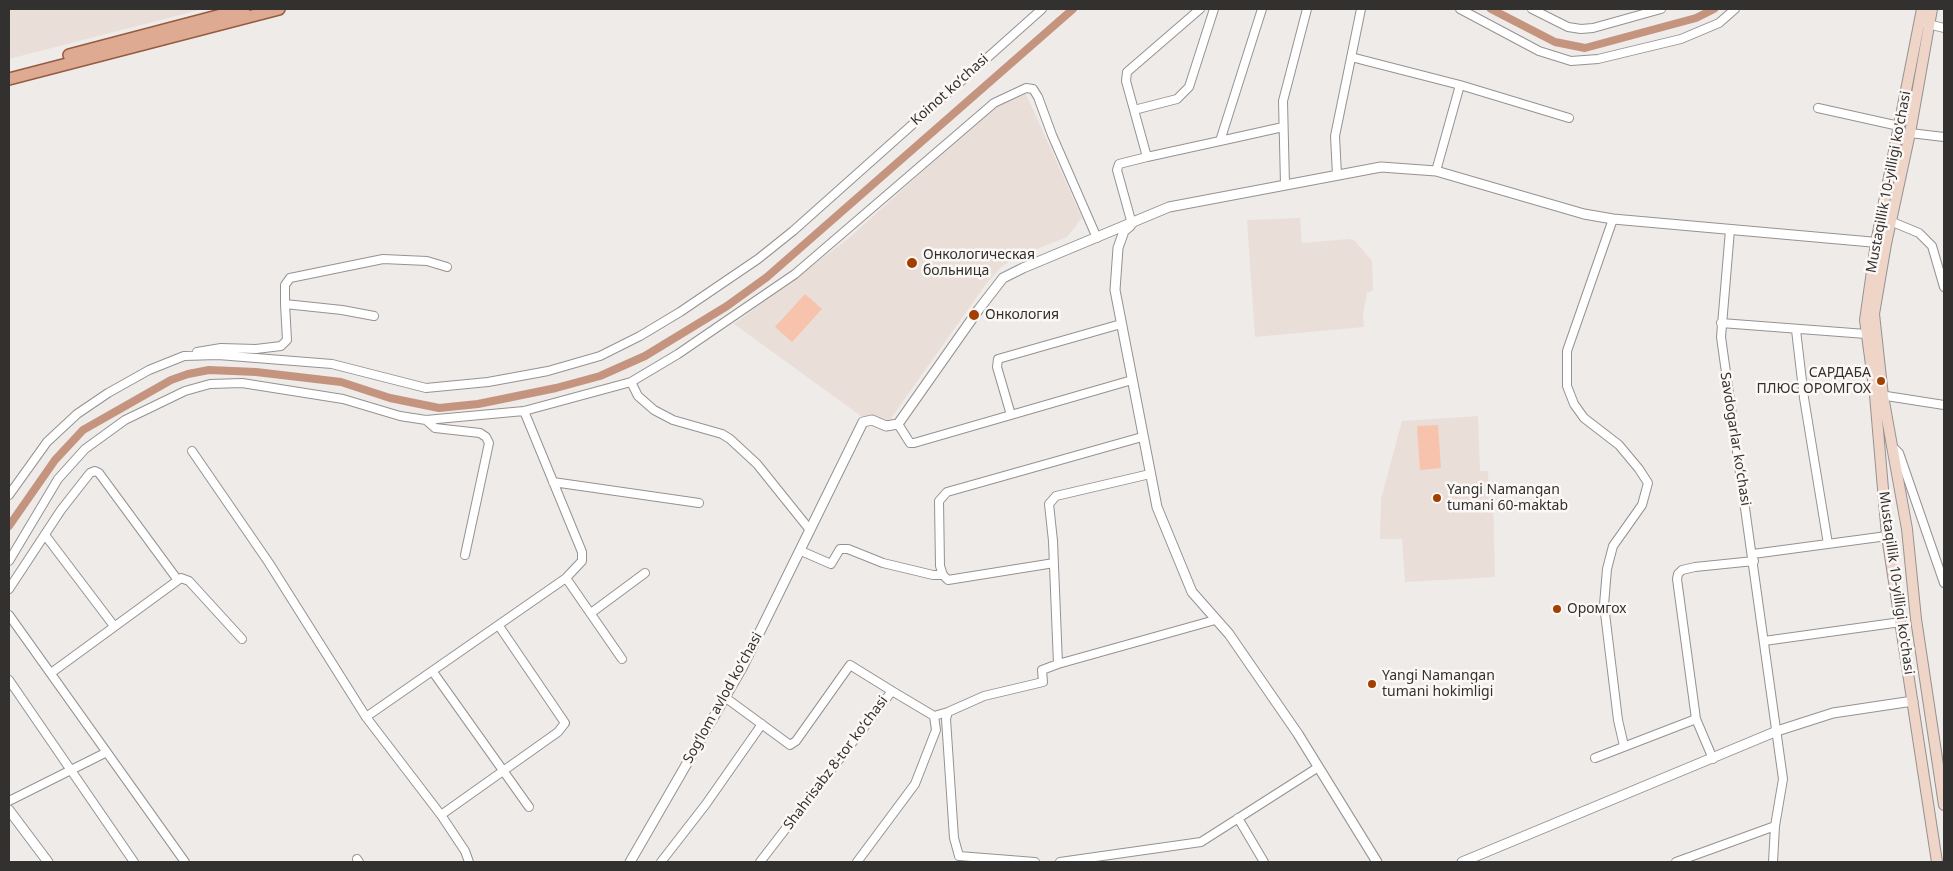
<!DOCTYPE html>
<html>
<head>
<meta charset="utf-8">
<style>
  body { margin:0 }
  #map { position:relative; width:1953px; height:871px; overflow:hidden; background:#efebe9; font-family:"Noto Sans",sans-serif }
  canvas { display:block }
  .frame { position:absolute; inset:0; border:10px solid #323130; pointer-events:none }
</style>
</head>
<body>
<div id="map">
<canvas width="1953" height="871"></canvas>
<div class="frame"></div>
</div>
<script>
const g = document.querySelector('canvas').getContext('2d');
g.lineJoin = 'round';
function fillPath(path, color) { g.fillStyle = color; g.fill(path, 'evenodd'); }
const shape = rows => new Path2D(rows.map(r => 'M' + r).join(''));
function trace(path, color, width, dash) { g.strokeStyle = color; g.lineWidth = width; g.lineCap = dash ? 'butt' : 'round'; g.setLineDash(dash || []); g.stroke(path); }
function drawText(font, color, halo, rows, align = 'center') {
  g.font = font + ' "Noto Sans",sans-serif'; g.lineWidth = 5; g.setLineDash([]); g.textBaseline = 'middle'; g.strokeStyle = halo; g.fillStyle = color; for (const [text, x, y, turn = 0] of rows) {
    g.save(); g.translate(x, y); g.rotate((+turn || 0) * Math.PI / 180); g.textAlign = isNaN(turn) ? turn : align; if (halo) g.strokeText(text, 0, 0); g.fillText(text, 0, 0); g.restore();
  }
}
const built = shape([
  [9,9,203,9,9,59],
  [1026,94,1082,218,1067,237,1015,258,1001,267,986,284,887,424,870,416,861,416,734,324,849,238,996,105],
  [1300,218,1302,243,1349,239,1355,241,1372,261,1373,290,1367,293,1363,314,1364,327,1255,337,1247,220],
  [1478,416,1480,471,1488,471,1489,496,1493,496,1495,577,1405,582,1402,539,1380,539,1381,499,1402,421]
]);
const green = shape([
  [805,294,822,309,792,342,775,327],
  [1438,425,1441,468,1420,470,1417,426]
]);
const canal = shape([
  [1491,9,1555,42,1585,48,1696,18,1714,9],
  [9,526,55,460,83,430,171,380,188,374,209,370,256,372,341,382,390,398,439,408,478,404,556,388,600,376,645,356,727,306,767,277,1073,9]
]);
const minor = shape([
  [1460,9,1539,51,1571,61,1598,59,1681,39,1719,23,1735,9],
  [1532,9,1568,27,1581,29,1593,28,1661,9],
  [1924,23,1944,28],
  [1351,57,1460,85,1569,118],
  [1818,108,1899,126],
  [1134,110,1126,81,1127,72,1200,9],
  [1910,133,1944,137],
  [1220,141,1283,127],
  [1147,157,1220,141,1262,9],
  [1436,171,1460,85],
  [1337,175,1335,136,1361,9],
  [1285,185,1283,101,1307,9],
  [1613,219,1567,351,1567,386,1574,404,1584,418,1619,445,1639,469,1648,483,1642,505,1613,546,1607,569,1604,605,1618,720,1624,746],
  [1890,221,1919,233,1932,246,1944,287],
  [1132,224,1117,170,1119,164,1147,157,1134,110,1177,99,1189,87,1214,9],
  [1730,230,1721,337,1783,779,1775,826,1773,862],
  [285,304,285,285,290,278,383,259,427,261,447,267],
  [1721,323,1866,334],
  [1796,330,1804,398,1828,544],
  [197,352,221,348,256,349,281,346,287,340,285,304,342,310,374,316],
  [631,382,638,396,654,410,673,420,722,434,730,439,757,464,810,530],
  [1880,395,1944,405],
  [1011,415,997,367,998,359,1121,324],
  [426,420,435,428,480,433,486,437,489,443,465,555],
  [898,424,910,443,914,443,1132,380],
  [1892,446,1899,453,1944,583],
  [192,451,269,563,366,717,441,815,465,851,469,862],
  [553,482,699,503],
  [9,495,47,442,77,414,108,393,149,370,184,356,218,355,332,364,426,388,488,382,548,371,600,356,640,336,680,312,758,259,793,231,1042,9],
  [45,535,114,626],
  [801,551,831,564,840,549,848,549,883,563,933,575,943,575],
  [1753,554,1887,536],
  [9,561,58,479,85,449,125,420,185,391,210,384,242,383,343,399,400,416,426,420,524,411,631,382,678,354,795,274,994,103,1026,88,1033,89,1038,97,1052,135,1097,238],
  [1054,563,948,580,943,575,940,566,939,501,947,492,1142,437],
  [566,578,622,659],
  [9,589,61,510,90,473,95,471,99,473,177,579],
  [591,613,645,573],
  [9,615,185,862],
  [1764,641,1901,622],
  [1058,664,1053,541,1049,504,1056,496,1150,474],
  [433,672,529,807],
  [51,673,181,578,189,581,242,639],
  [9,680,134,862],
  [726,698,790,745,796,741,850,665,892,691],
  [366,717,566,578,582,561,582,552,524,411],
  [1696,719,1677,579,1678,574,1682,570,1695,567,1754,561],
  [1595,758,1696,719,1713,759],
  [9,801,105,753],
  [441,815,558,732,565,723,499,626],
  [1238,818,1264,862],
  [959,856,954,838,946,719,948,712,984,696,1043,682,1042,670,1058,664,1215,620],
  [959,856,1035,862],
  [357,859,359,862],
  [661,862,706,804,762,724],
  [760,862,892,691,934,716,948,712],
  [857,862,915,784,936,730,934,716],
  [1060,862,1201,842,1317,768],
  [1676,862,1775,826]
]);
const tertiary = shape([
  [1130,226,1124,231,1118,248,1115,290,1157,507,1192,592,1229,634,1298,734,1377,862],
  [9,810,48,862],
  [630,862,742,668,863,422,872,420,886,426,898,424,979,309,1003,278,1023,268,1169,207,1381,167,1436,171,1584,214,1613,219,1883,243],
  [1462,862,1777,731,1833,713,1913,701]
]);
const secondary = shape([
  [1922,9,1876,243,1865,320,1875,395,1887,536,1937,862],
  [1932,9,1910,133,1886,244,1874,314,1883,396,1907,529,1916,619,1944,805]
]);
const primary = shape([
  [69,55,244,9],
  [9,79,279,9]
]);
const markers = [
  [912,263,6,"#a34001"],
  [974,315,6,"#a34001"],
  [1881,381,5,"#a34001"],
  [1437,498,5,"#a34001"],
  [1557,609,5,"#a34001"],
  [1372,684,5,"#a34001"]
];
const streetNames = [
  ["Koinot koʻchasi",950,90,-42],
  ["Mustaqillik 10-yilligi ko'chasi",1889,182,-79],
  ["Savdogarlar koʻchasi",1735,439,81],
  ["Mustaqillik 10-yilligi ko'chasi",1896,583,82],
  ["Sogʻlom avlod koʻchasi",723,698,-61],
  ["Shahrisabz 8-tor koʻchasi",836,763,-53]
];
const poiNames = [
  ["Онкологическая",923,255],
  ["больница",923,271],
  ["Онкология",985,315],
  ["САРДАБА",1871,373,"right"],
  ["ПЛЮС ОРОМГОХ",1871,389,"right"],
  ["Yangi Namangan",1447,490],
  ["tumani 60-maktab",1447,506],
  ["Оромгох",1567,609],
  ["Yangi Namangan",1382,676],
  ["tumani hokimligi",1382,692]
];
fillPath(built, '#eaded9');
fillPath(green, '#f7c3ad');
trace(canal, '#c5947f', 8);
trace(minor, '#969291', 10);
trace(tertiary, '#969291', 11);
trace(secondary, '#969291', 12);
trace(primary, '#945b40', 14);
trace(minor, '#fff', 8);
trace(tertiary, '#fff', 9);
trace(secondary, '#efd4c8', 10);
trace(primary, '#dfaa92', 11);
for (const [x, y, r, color] of markers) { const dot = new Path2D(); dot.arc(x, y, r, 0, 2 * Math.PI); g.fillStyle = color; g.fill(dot); trace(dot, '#fcf8f6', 2); }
drawText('14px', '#323130', '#fcf8f6', streetNames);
drawText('14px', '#323130', '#fcf8f6', poiNames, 'left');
</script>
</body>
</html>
